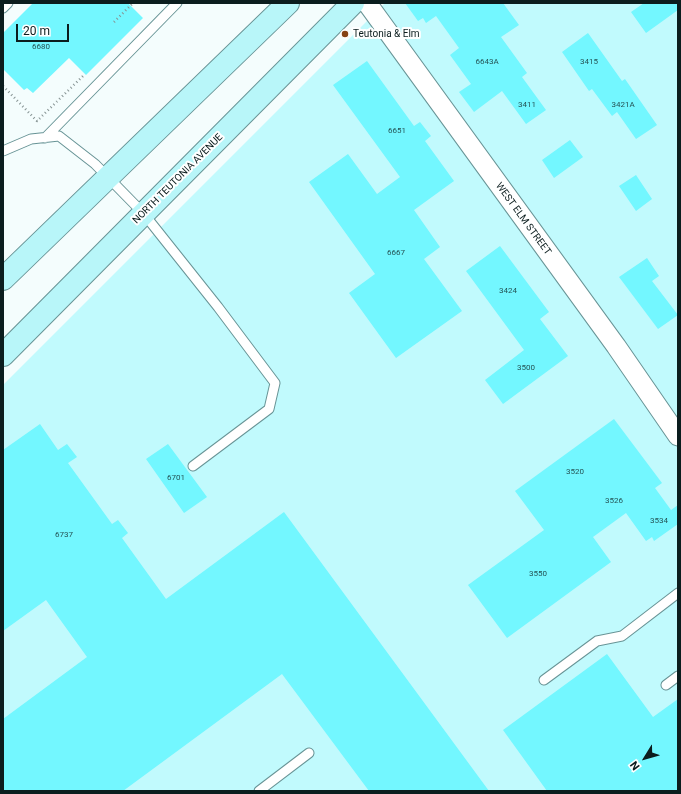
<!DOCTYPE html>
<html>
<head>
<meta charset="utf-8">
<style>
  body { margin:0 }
  #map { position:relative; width:681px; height:794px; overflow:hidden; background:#f4fdfd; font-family:Roboto,sans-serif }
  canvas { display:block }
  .frame { position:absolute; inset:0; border:4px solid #0b1d1e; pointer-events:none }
  .north { position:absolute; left:625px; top:738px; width:40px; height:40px; -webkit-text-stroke:3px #fff; paint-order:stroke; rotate:233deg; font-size:11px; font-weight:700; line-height:16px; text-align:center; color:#0b1d1e }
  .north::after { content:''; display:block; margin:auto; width:14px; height:18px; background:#0b1d1e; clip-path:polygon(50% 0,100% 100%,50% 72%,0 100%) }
  .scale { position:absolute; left:16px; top:24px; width:53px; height:18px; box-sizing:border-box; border:2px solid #0b1d1e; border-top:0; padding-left:5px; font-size:12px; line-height:14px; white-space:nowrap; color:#0b1d1e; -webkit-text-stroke:3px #fff; paint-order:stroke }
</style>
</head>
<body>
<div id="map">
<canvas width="681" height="794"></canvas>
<div class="frame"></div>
<div class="north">N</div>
<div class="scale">20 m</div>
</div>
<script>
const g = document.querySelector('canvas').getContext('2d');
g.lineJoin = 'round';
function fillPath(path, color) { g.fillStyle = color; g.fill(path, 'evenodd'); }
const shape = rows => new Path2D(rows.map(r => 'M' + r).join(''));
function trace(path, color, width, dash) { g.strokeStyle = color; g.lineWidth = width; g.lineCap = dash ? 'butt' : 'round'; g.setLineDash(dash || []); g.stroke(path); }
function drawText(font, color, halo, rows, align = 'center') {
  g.font = font + ' Roboto,sans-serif'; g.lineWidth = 4; g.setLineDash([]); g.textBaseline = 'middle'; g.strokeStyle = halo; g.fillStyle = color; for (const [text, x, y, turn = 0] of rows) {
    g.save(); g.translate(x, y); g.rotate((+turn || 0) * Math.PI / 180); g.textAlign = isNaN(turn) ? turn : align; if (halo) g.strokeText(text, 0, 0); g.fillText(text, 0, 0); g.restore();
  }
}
const built = shape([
  [385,3,678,3,678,791,3,791,3,385]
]);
const building = shape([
  [33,3,128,3,143,18,86,75,69,58,33,93,27,88,24,90,3,69,3,33],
  [405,3,503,3,519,25,501,37,527,73,522,77,546,110,526,124,502,91,474,112,459,92,471,84,450,55,459,48,436,16,426,23,423,18,418,21],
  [644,3,678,3,678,10,646,33,631,12],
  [588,33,622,81,625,79,657,125,636,139,617,112,612,116,592,89,589,91,562,52],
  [367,61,414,126,420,122,431,136,425,141,454,181,414,210,440,247,424,259,462,311,396,358,349,293,375,274,309,182,348,154,377,194,400,177,333,85],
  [570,140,583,157,554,178,542,160],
  [636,175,652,199,636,211,619,186],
  [500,246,549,312,540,319,568,356,503,404,485,380,524,350,466,271],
  [647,258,659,276,652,281,678,315,658,329,619,277],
  [614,419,662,483,655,488,671,510,678,505,678,524,654,541,652,537,646,541,626,513,593,537,611,562,507,638,468,585,544,530,515,491],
  [40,424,58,450,67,444,77,457,68,463,112,524,118,520,128,533,122,538,166,599,284,512,489,791,369,791,282,674,123,791,3,791,3,719,87,657,46,600,3,631,3,450],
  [168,444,207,497,184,513,146,459],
  [607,654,653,717,678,699,678,791,547,791,503,730]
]);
const path = shape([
  [114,22,133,3],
  [3,86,37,121,83,76]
]);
const service = shape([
  [3,8,8,3],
  [45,138,177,3],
  [3,151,31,139,59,136,95,164,144,214,218,307,275,383,269,409,193,466],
  [544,680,597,641,622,636,678,593],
  [666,685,678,676],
  [259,791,309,753]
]);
const minor = shape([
  [367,3,616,346,678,436]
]);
const secondary = shape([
  [3,279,288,3],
  [3,355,353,3]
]);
const markers = [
  [345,34,4,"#864214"]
];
const numberNames = [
  ["6680",41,47],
  ["6643A",487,62],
  ["3415",589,62],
  ["3411",527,105],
  ["3421A",623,105],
  ["6651",397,131],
  ["6667",396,253],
  ["3424",508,291],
  ["3500",526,368],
  ["3520",575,472],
  ["6701",176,478],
  ["3526",614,501],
  ["3534",659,521],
  ["6737",64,535],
  ["3550",538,574]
];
const poiNames = [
  ["Teutonia & Elm",353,34]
];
const streetNames = [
  ["NORTH TEUTONIA AVENUE",178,179,-45],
  ["WEST ELM STREET",523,219,54]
];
fillPath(built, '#c1fafd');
fillPath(building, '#73f7ff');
trace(service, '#689496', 11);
trace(minor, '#689496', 21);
trace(secondary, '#689496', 24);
trace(path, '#879494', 2.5, [1, 3]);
trace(service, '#fff', 9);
trace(minor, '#fff', 19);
trace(secondary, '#b8f6f9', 22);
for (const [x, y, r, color] of markers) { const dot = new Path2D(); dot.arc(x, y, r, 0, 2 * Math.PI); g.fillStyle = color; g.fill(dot); trace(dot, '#fff', 1.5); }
drawText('8px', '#255456', null, numberNames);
drawText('10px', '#0b1d1e', '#fff', poiNames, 'left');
drawText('10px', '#0b1d1e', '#fff', streetNames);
</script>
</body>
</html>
